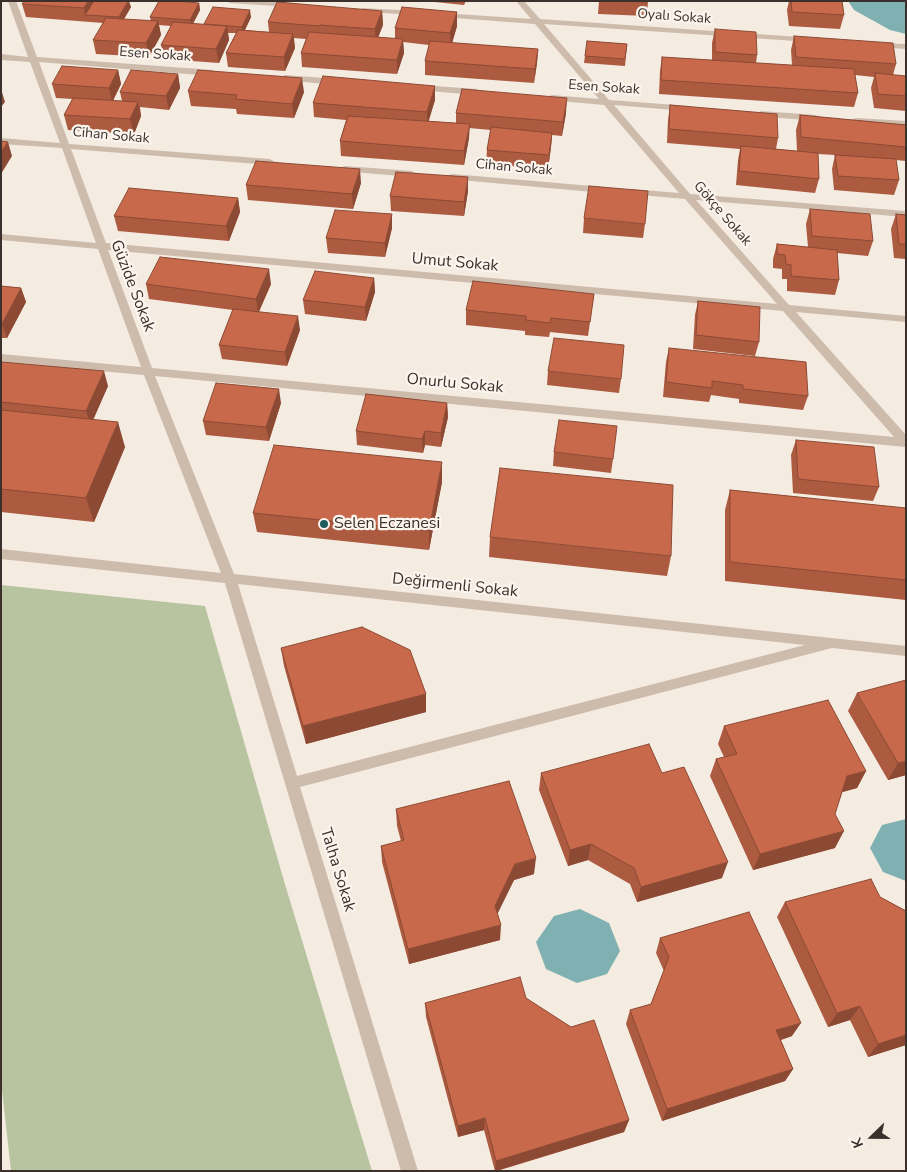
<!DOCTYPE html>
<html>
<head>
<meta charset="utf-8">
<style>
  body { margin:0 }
  #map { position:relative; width:907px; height:1172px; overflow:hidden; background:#f4ebe1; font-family:"Nunito Sans",sans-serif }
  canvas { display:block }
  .frame { position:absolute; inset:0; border:2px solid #3b302b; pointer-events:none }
  .north { position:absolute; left:847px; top:1112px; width:50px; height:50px; -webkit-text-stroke:4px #fbf5ee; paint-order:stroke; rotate:248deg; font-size:14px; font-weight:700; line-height:20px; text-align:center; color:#3b302b }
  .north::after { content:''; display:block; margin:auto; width:18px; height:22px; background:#3b302b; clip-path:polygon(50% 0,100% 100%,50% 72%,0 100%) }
</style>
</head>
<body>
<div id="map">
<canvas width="907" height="1172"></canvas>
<div class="frame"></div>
<div class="north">K</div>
</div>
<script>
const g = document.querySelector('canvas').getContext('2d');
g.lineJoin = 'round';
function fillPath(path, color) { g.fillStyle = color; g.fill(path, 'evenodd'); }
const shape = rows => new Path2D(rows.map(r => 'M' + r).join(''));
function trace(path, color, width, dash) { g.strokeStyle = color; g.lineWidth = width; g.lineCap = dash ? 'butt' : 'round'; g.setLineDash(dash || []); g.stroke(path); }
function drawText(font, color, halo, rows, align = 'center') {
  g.font = font + ' "Nunito Sans",sans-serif'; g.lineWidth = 4.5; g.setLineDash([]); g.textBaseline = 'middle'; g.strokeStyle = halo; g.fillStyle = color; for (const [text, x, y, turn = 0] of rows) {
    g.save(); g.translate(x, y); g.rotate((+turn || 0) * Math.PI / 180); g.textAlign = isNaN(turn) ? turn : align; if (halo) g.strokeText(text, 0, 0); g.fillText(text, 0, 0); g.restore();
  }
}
const green = shape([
  [1,585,205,606,284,881,372,1171,11,1171,1,1081]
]);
const water = shape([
  [906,819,906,881,883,872,870,848,882,825],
  [580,909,609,923,620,951,607,974,577,983,546,969,536,942,554,916]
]);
const river = shape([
  [848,1,906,2,906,34,890,30,854,10,848,1]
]);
const minor = shape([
  [8,1,16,1,37,57,213,70,217,73,213,76,39,62,69,144,270,159,275,162,270,165,71,149,106,243,777,304,685,199,629,194,629,190,632,189,679,193,604,105,549,100,549,96,552,95,599,99,535,24,442,17,438,15,442,13,531,19,516,1,524,1,540,19,814,38,814,42,811,42,544,24,609,100,689,106,689,110,686,111,614,105,690,194,906,211,906,217,696,200,789,305,906,316,906,322,796,312,906,435,906,447,155,376,234,574,906,646,906,656,832,648,300,787,418,1171,401,1171,225,583,1,559,1,549,221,573,144,375,1,362,1,354,141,367,98,249,1,240,1,234,96,243,62,148,1,144,1,138,60,143,30,62,1,60,1,54,28,57,8,1],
  [108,250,783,311,894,437,152,368,108,250],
  [238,584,805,645,297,776,238,584],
  [226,1,271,1,292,3,296,5,292,7,230,3,226,1],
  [362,8,417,11,421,13,417,15,365,12,362,12,362,8],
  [875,43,906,44,906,49,878,47,875,47,875,43],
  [285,75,337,79,341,82,337,85,282,80,281,78,285,75],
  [420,85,477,89,481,92,477,95,417,90,417,86,420,85],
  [761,111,816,115,820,118,816,121,758,116,757,114,761,111],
  [856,118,906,121,906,127,853,123,853,119,856,118],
  [345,166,412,171,417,174,412,177,342,171,342,167,345,166],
  [452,174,604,187,609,190,604,193,449,179,449,175,452,174]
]);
const wall = shape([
  [425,1,466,1,464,5],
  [599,1,648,1,647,16,598,14],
  [789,1,842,1,844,15,840,29,789,26,787,10],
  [199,3,200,10,193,24,204,25,251,17,245,30,269,32,268,22,382,11,383,25,378,37,395,39,395,28,457,12,457,26,452,43,538,49,537,63,534,83,425,75,425,61,429,45,403,42,404,53,397,74,302,67,301,53,306,39,294,38,295,48,285,71,228,67,226,53,236,33,228,33,229,40,219,63,164,59,161,45,171,26,159,25,161,35,149,57,96,54,93,40,103,23,26,17,22,4,131,7,124,19,151,21,150,17],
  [715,29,757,55,756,63,792,65,791,50,794,36,896,64,893,75,906,76,906,111,874,108,871,88,874,77,855,75,858,93,854,107,659,94,660,71,662,57,712,60,712,43],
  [587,41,627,44,625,66,584,63],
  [118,70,121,84,113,101,122,101,120,92,178,74,180,88,169,110,140,107,141,116,134,134,68,130,64,115,73,99,56,98,52,84],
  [435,86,435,100,428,121,456,123,456,113,566,113,562,136,552,135,551,147,548,169,486,164,487,150,491,130,469,128,469,138,464,165,341,156,340,141,346,120,314,117,313,103],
  [188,91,304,92,294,118,237,114,236,109,191,106],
  [670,105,778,138,776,149,797,151,796,130,800,115,906,125,906,161,896,160,899,180,894,195,834,190,832,169,835,155,818,154,819,179,815,193,736,185,738,160,740,149,667,143,668,120],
  [361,183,353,209,248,200,246,185],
  [468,191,464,216,391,211,390,196],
  [238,198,240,212,229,241,118,231,114,216],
  [810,209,873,241,868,256,837,253,839,280,835,295,787,291,787,279,782,279,782,269,773,268,773,259,777,244,808,247,806,224],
  [392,214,392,228,385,257,328,253,326,238],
  [896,214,906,215,906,259,894,258,891,229],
  [584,218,645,224,643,238,583,233],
  [374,278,375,292,366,321,305,314,303,300],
  [146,284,271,284,259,312,300,330,287,366,222,359,219,345,233,310,149,299],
  [1,286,21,288,26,302,7,338,1,338],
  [594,294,588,336,550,332,549,337,525,335,525,331,466,325,466,310],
  [698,301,759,342,755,356,693,349,695,315],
  [669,348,808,396,803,410,739,403,739,399,711,395,709,402,663,397,666,362],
  [1,362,108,386,93,419,125,447,94,522,1,512],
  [548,371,621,379,619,393,547,385],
  [281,403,269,441,206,435,203,421],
  [447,403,448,417,441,447,425,445,423,453,357,445,356,431],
  [796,440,879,487,873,501,793,493,791,455],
  [554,452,613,459,611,473,553,466],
  [442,482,429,550,257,532,253,513],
  [730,490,906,508,906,600,725,581,725,510],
  [490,537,671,556,667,576,489,557],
  [281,648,426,694,426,712,306,744,284,666],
  [857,693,906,775,888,780,848,711],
  [724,726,866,771,857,788,842,792,835,814,835,848,753,870,710,776,716,759,724,757,718,744],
  [541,773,662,773,722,878,637,902,630,884,588,860,568,866,539,790],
  [396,809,534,874,514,880,497,914,500,940,409,964,382,862,381,846,401,841,397,826],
  [880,897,906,911,906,1045,868,1057,850,1020,828,1027,777,917,785,902],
  [660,938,792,1036,781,1040,793,1069,785,1081,662,1121,626,1024,630,1010,651,1004,664,971,656,953],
  [526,998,629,1120,624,1132,497,1171,495,1171,484,1130,458,1137,426,1017,425,1003]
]);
const shadedWall = shape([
  [88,1,97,1,85,15,84,8],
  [128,1,129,1,131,7,121,24,119,17],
  [199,3,200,10,191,27,190,20],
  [250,10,251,17,243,34,242,27],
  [382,11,383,25,376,43,375,29],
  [457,12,457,26,451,47,450,33],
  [158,21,161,35,149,57,146,43],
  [227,26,229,40,219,63,216,49],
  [293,34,295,48,285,71,284,57],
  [403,39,404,53,397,74,397,60],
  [538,49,537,63,534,83,535,69],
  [118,70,121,84,112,102,109,88],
  [178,74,180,88,169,110,166,96],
  [302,78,304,92,294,118,292,104],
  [435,86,435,100,427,127,427,112],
  [1,89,5,102,1,107],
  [567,98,566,113,562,136,563,122],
  [138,102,141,116,134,134,130,119],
  [470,124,469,138,464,165,464,151],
  [552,133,551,147,548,169,549,155],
  [8,142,12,156,1,174,1,152],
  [360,169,361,183,353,209,352,194],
  [468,177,468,191,464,216,464,202],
  [238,198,240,212,229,241,226,226],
  [392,214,392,228,385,257,385,243],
  [269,269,271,284,258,313,256,299],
  [374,278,375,292,366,321,365,307],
  [21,288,26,302,7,338,2,324],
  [298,316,300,330,287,366,285,352],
  [104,371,108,386,91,425,86,411],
  [279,389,281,403,269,441,266,427],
  [447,403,448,417,441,447,441,433],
  [118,422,125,447,94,522,86,498],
  [425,431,425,445,423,453,422,439],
  [442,462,442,482,429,550,429,531],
  [426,694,426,712,306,744,303,726],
  [906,761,906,775,888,780,898,763],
  [866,771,857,788,839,793,847,776],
  [844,831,835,848,753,870,760,854],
  [591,844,588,860,568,866,570,850],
  [536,858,534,874,514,880,494,921,495,906,515,864],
  [728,862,722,878,637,902,641,887],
  [501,925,500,940,409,964,408,949],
  [860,1006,850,1020,828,1027,837,1013],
  [801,1023,792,1036,768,1044,776,1030],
  [906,1035,906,1045,868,1057,878,1044],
  [793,1069,785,1081,662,1121,667,1109],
  [485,1118,484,1130,458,1137,458,1126],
  [629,1120,624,1132,495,1171,496,1161]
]);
const building = shape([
  [24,1,88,1,84,8,22,4,24,1],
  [94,1,128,1,119,17,85,15,94,1],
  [159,1,176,1,199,3,190,20,150,17,159,1],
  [627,1,648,1,648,2,627,1],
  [791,1,842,1,844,15,792,12,791,1],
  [277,2,382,11,375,29,320,25,319,26,268,22,277,2],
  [213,7,250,10,242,27,204,24,213,7],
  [402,7,457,12,450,33,395,28,402,7],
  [106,18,158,21,146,43,93,40,106,18],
  [173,22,227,26,216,49,161,45,173,22],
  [715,29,756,32,757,55,715,52,715,29],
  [238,30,293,34,284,57,226,53,238,30],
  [309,32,403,39,397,60,301,53,309,32],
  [794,36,893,43,896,64,796,57,794,36],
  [430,41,538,49,535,69,425,61,430,41],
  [587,41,627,44,625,59,585,56,587,41],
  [662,57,854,69,858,93,661,80,662,57],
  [62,66,118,70,109,88,52,84,62,66],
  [131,70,178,74,166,96,120,92,131,70],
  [198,70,302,78,292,104,235,99,237,95,188,91,198,70],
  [875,73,906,76,906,96,878,94,875,73],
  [323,76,435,86,427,112,313,103,323,76],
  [462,89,567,98,563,122,456,113,462,89],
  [73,98,138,102,130,119,64,115,73,98],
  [670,105,777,114,778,138,669,129,670,105],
  [800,115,906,125,906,147,801,137,800,115],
  [348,116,470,124,464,151,340,141,348,116],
  [491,127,552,133,549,155,487,150,491,127],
  [1,141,8,142,1,152,1,141],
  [741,146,818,153,819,179,739,171,741,146],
  [835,155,896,159,899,180,838,176,835,155],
  [256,161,360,169,352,194,246,185,256,161],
  [396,172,468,177,464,202,390,196,396,172],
  [589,186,648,191,645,224,584,218,589,186],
  [129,188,238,198,226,226,114,216,129,188],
  [810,209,870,214,873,241,812,236,810,209],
  [335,210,392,214,385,243,326,238,335,210],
  [896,214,906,215,906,244,899,244,896,214],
  [777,244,837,250,839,280,791,276,791,265,786,264,785,255,777,254,777,244],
  [160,257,269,269,256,299,146,284,160,257],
  [315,271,374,278,365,307,303,300,315,271],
  [473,281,594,294,590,322,551,318,550,323,526,320,526,316,466,310,473,281],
  [1,286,21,288,2,324,1,324,1,286],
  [698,301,760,307,759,342,696,335,698,301],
  [233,309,298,316,285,352,219,345,233,309],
  [554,338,624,345,621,379,548,371,554,338],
  [669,348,806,362,808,396,743,389,743,385,712,381,712,388,666,382,669,348],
  [1,362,104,371,86,411,1,402,1,362],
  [216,383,279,389,266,427,203,421,216,383],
  [366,394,447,403,441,433,425,431,422,439,356,431,366,394],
  [1,410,118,422,86,498,1,489,1,410],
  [559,420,617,426,613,459,554,452,559,420],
  [796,440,874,447,879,487,798,479,796,440],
  [274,445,442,462,429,531,253,513,274,445],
  [500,468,673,485,671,556,490,537,500,468],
  [730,490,906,508,906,580,730,562,730,490],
  [362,627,410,650,426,694,303,726,281,648,362,627],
  [906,680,906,761,898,763,857,693,906,680],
  [828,700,866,771,847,776,835,814,844,831,760,854,716,759,737,754,724,726,828,700],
  [649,744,662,773,684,767,728,862,641,887,634,868,591,844,570,850,541,773,649,744],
  [509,781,536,858,515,864,495,906,501,925,408,949,381,846,404,840,396,809,509,781],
  [871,879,880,897,906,911,906,1035,878,1044,860,1006,837,1013,785,902,871,879],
  [749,912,801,1023,776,1030,793,1069,667,1109,630,1010,651,1004,669,957,660,938,749,912],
  [520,977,526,998,571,1027,594,1020,629,1120,496,1161,485,1118,458,1126,425,1003,520,977]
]);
const markers = [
  [324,524,5,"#1f5a5e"]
];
const farStreetnames = [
  ["Oyalı Sokak",674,17,4],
  ["Esen Sokak",155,55,4],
  ["Esen Sokak",604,88,4],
  ["Cihan Sokak",111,136,5],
  ["Cihan Sokak",514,168,5],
  ["Gökçe Sokak",722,214,49]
];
const streetNames = [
  ["Umut Sokak",455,263,5],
  ["Güzide Sokak",132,286,69],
  ["Onurlu Sokak",455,384,5],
  ["Değirmenli Sokak",455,586,6],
  ["Talha Sokak",337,870,73]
];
const poiNames = [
  ["Selen Eczanesi",334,524]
];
fillPath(green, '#b8c4a0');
fillPath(water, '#7fb0b2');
fillPath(river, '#7fb0b2');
fillPath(minor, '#cdbbac');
fillPath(wall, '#ac5a40');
fillPath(shadedWall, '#8c4a34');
fillPath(building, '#c8694b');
trace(building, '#8c4a34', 1);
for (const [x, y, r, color] of markers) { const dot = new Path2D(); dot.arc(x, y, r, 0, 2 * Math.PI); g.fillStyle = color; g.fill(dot); trace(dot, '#fbf5ee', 2); }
drawText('14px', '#3b302b', '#fbf5ee', farStreetnames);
drawText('16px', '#3b302b', '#fbf5ee', streetNames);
drawText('16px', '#3b302b', '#fbf5ee', poiNames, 'left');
</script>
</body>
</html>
